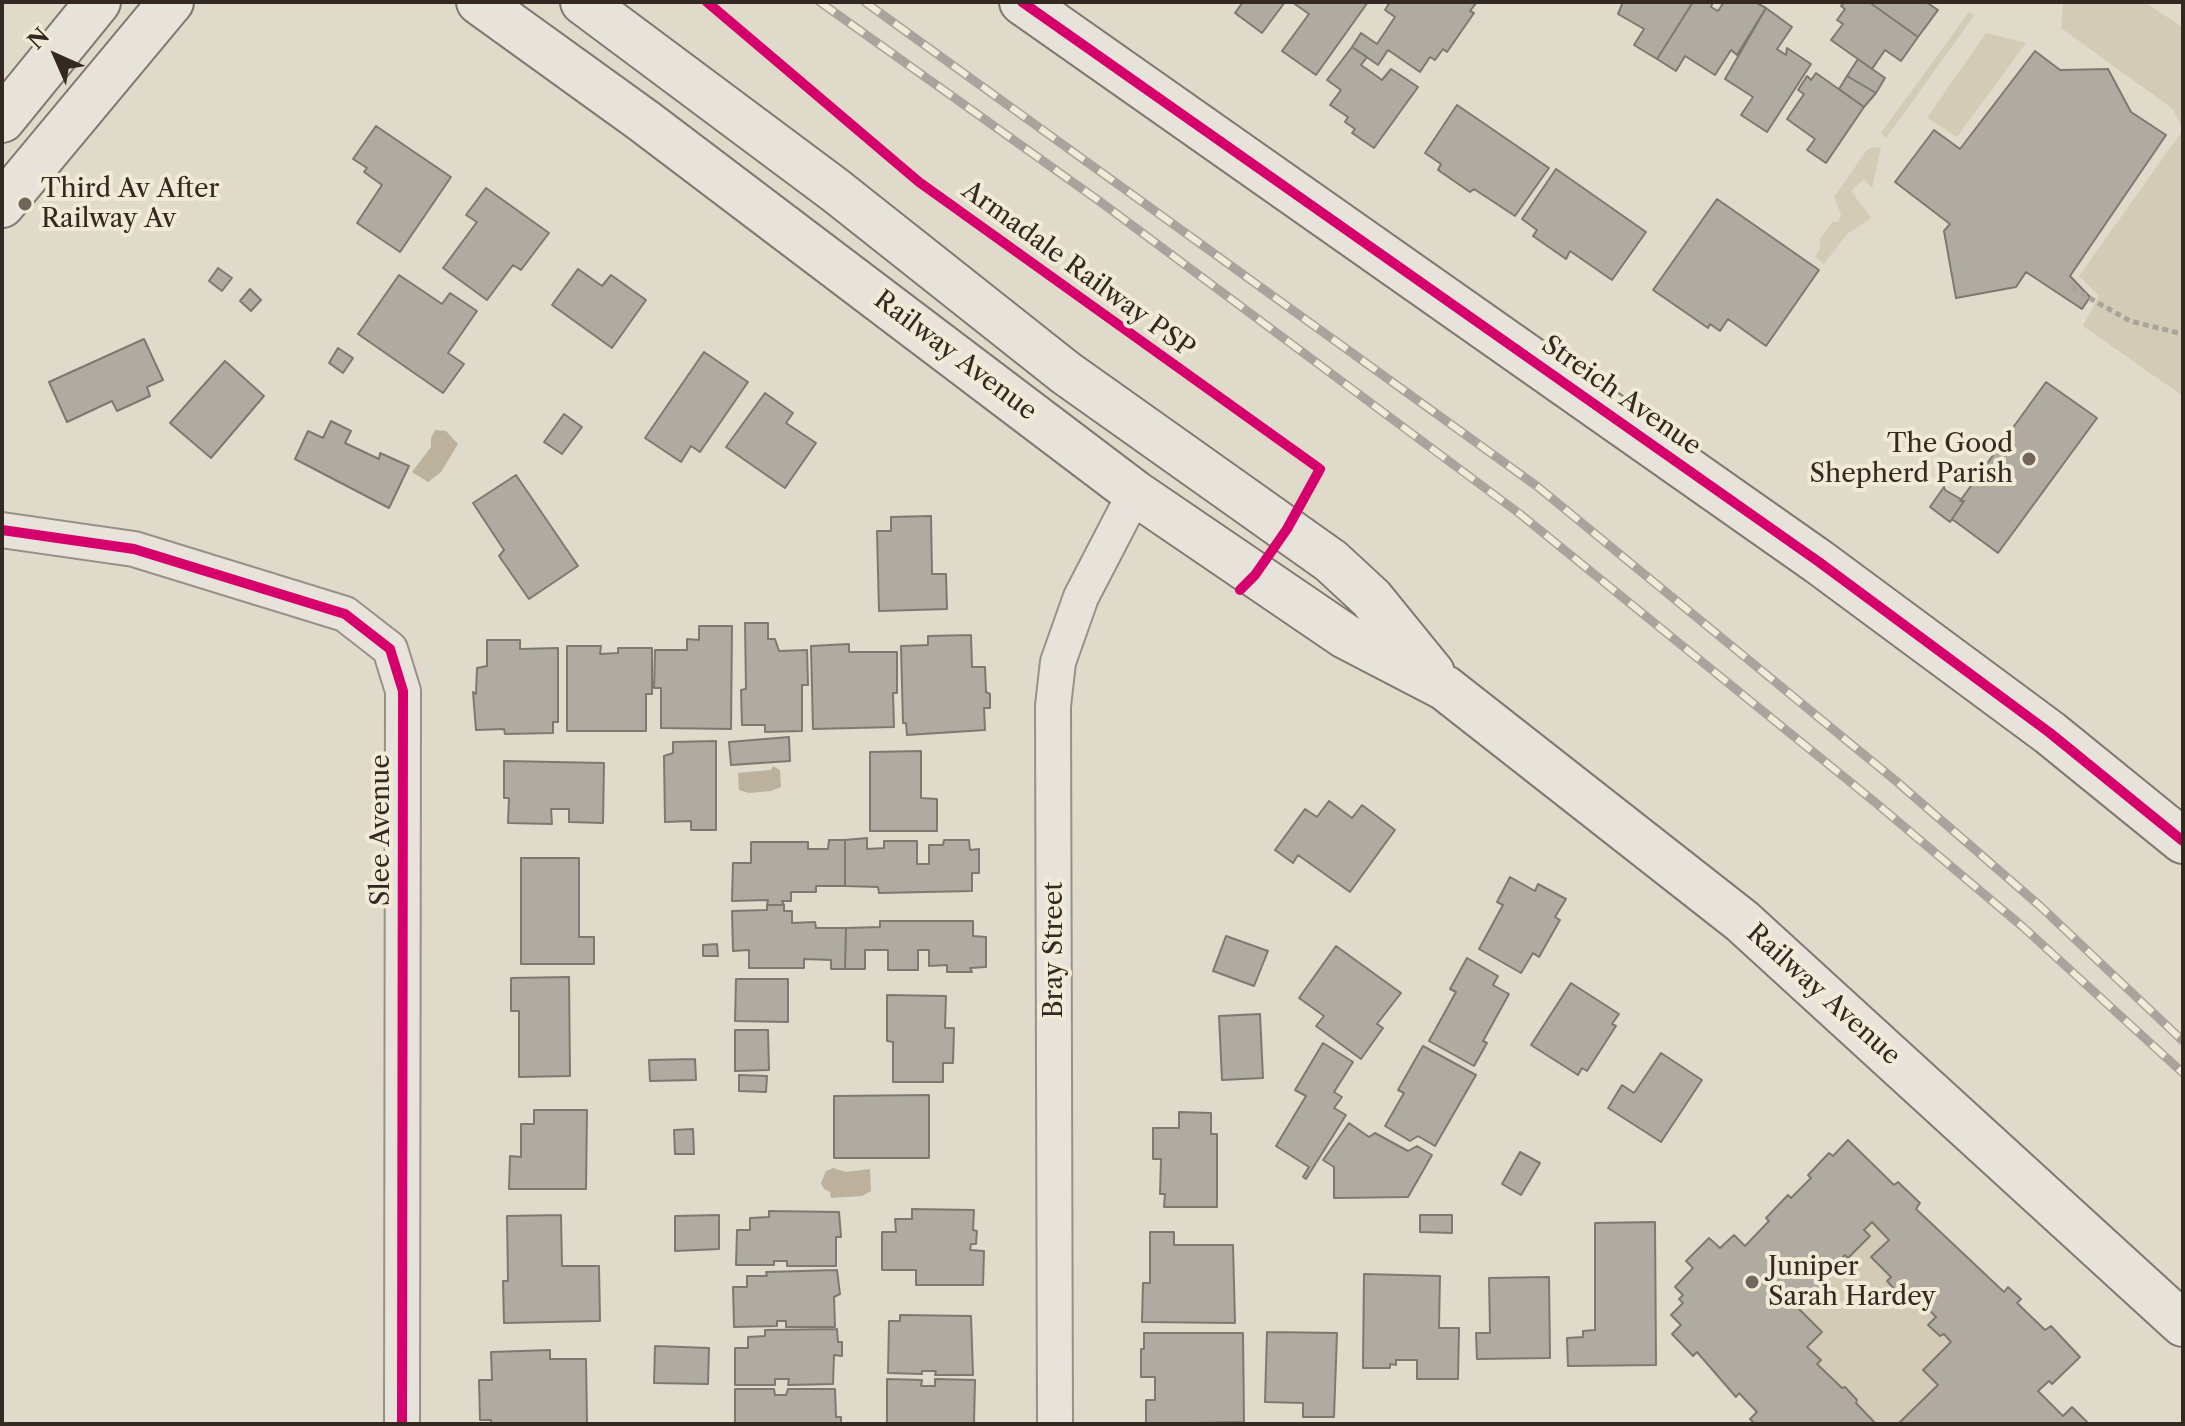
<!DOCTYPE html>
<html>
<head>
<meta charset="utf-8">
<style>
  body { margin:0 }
  #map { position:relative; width:2185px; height:1426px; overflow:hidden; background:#dfdac9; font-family:"Libre Caslon Text",serif }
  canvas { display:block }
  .frame { position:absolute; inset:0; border:4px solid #342822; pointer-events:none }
  .north { position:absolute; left:16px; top:16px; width:80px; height:80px; -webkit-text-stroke:6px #f0ead6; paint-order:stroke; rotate:315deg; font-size:22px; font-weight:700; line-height:32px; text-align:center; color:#342822 }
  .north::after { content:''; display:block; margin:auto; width:28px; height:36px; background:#342822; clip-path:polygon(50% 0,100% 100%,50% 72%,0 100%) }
</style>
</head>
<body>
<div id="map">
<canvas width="2185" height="1426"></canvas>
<div class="frame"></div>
<div class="north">N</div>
</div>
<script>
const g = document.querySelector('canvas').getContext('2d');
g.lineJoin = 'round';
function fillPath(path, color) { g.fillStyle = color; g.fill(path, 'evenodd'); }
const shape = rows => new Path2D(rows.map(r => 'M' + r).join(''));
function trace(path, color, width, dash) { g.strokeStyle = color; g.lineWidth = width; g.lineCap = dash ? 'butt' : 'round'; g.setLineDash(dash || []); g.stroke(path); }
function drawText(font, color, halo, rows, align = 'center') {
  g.font = font + ' "Libre Caslon Text",serif'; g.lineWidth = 8; g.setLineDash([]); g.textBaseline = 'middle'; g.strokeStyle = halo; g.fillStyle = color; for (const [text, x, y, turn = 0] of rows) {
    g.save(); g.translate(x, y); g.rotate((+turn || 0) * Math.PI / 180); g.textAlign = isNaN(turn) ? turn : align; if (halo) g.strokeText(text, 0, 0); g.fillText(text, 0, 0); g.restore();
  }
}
const green = shape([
  [2063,2,2145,2,2183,28,2183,396,2083,326,2099,296,2079,276,2183,130,2173,109,2061,28],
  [1969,12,1974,16,1886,138,1881,133],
  [1986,33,2026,43,1957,137,1927,118],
  [1874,147,1881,148,1872,188,1864,179,1851,191,1871,218,1847,234,1824,264,1815,257,1820,249,1820,239,1832,222,1838,222,1841,215,1834,197,1867,150],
  [1872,1222,1889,1240,1871,1257,1891,1277,1887,1282,1895,1290,1903,1283,1936,1317,1929,1325,1940,1336,1944,1334,1951,1342,1923,1370,1938,1385,1898,1424,1876,1424,1856,1403,1857,1399,1846,1387,1842,1388,1817,1364,1821,1360,1807,1347,1821,1331,1795,1305,1802,1298,1806,1300,1845,1255,1849,1258,1870,1236,1864,1230]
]);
const water = shape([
  [435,430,446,431,458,444,441,472,428,482,412,472,431,447,431,438],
  [773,766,780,770,781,787,771,791,749,793,739,790,738,773,771,770],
  [833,1168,846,1172,870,1169,871,1191,862,1196,831,1198,830,1192,824,1189,821,1183,826,1171]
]);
const building = shape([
  [1243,2,1285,2,1262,33,1235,13,1243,2],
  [1292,2,1368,2,1316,75,1282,51,1309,14,1292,2],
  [1390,2,1477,2,1470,11,1474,13,1447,52,1443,49,1435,60,1430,57,1420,72,1388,50,1378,65,1352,47,1361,33,1377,44,1395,17,1385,10,1390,2],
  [1623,2,1693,2,1657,59,1634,45,1644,29,1618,14,1623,2],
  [1693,2,1713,2,1711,7,1718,11,1724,2,1755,2,1766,8,1737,55,1731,50,1715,75,1685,56,1676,71,1657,59,1693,2],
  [1844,2,1869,2,1918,37,1901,61,1885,50,1872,69,1831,40,1843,24,1837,20,1845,9,1841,6,1844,2],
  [1869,2,1926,2,1938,10,1918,37,1869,2],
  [1766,8,1792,27,1777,49,1786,55,1787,48,1811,64,1767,132,1741,115,1753,97,1725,79,1766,8],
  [1352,47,1367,57,1361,65,1382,80,1391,69,1418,87,1374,148,1352,133,1355,129,1345,122,1348,117,1330,105,1341,90,1327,80,1352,47],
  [2035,51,2060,70,2108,69,2131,112,2166,135,2070,276,2090,297,2082,309,2026,272,2016,287,1956,298,1944,231,1950,224,1895,182,1934,130,1960,149,2035,51],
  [1858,59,1885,78,1876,93,1847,76,1858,59],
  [1816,73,1864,107,1826,163,1807,150,1815,139,1787,119,1804,94,1798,90,1807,76,1811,80,1816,73],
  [1847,76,1876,93,1864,107,1839,89,1847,76],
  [1457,105,1549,168,1515,216,1474,189,1470,192,1438,170,1441,164,1425,153,1457,105],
  [376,126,451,177,400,252,357,223,382,185,364,172,367,168,353,159,376,126],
  [1556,169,1646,232,1612,280,1570,251,1566,259,1533,236,1537,230,1522,219,1556,169],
  [486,188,549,233,521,270,513,265,487,300,443,268,477,222,466,215,486,188],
  [1717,199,1819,270,1766,346,1728,319,1720,331,1710,324,1708,328,1653,290,1717,199],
  [218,268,232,278,222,291,209,281,218,268],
  [578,269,602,286,611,275,646,300,612,348,552,305,578,269],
  [399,275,442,304,450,293,477,311,448,353,464,364,443,393,358,334,399,275],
  [250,289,261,300,251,311,240,301,250,289],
  [144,339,163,380,147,387,150,396,117,411,112,401,67,422,49,382,144,339],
  [338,348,353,358,343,373,329,363,338,348],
  [704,352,748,382,700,452,691,446,681,462,645,438,704,352],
  [225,361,264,396,211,458,170,423,225,361],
  [2046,382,2097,418,1998,553,1952,519,1964,501,1960,501,2046,382],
  [765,393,793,413,786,423,816,443,785,488,726,447,765,393],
  [564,414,582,427,562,454,544,442,564,414],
  [331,421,351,431,345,443,379,459,380,453,409,466,389,508,295,459,308,431,323,438,331,421],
  [516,475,578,566,529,599,499,556,504,550,473,503,516,475],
  [1944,487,1945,490,1964,501,1950,522,1930,507,1944,487],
  [931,516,932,574,946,574,947,609,879,611,877,531,891,531,891,517,931,516],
  [745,623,768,623,768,639,775,639,779,651,807,650,808,685,802,685,802,731,765,732,765,725,742,725,741,690,746,689,745,623],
  [699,626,732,626,731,729,661,728,661,688,654,688,655,650,687,650,687,639,699,640,699,626],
  [971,635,972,667,985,667,986,692,990,694,990,708,984,708,985,730,907,735,906,723,903,723,901,646,928,645,928,636,971,635],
  [487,640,520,640,520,649,558,648,558,722,553,722,553,733,505,734,504,729,476,730,473,692,476,694,477,668,487,666,487,640],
  [849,644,849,652,897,652,897,693,893,693,894,727,813,729,811,646,849,644],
  [567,646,601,646,600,654,618,653,618,648,652,648,652,694,646,694,646,731,567,731,567,646],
  [789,737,790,761,731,765,729,742,789,737],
  [716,741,716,830,691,830,691,821,665,822,664,756,673,753,673,742,716,741],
  [921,751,921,798,937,799,937,831,870,831,870,752,921,751],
  [504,761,604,763,603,823,569,822,569,809,551,809,552,824,508,823,509,798,504,798,504,761],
  [1329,801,1352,818,1362,805,1395,830,1350,892,1298,855,1293,863,1275,850,1305,809,1317,817,1329,801],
  [867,838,867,849,884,848,884,841,917,841,917,864,929,864,929,845,943,845,944,840,969,840,970,850,979,849,979,873,972,873,972,891,879,893,878,887,845,886,845,840,867,838],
  [829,840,845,840,845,886,816,886,816,892,791,892,791,901,782,901,784,905,767,905,768,900,732,901,733,863,751,863,751,842,808,842,808,849,828,849,829,840],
  [521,858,579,858,579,937,594,937,594,964,521,964,521,858],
  [1510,877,1535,891,1538,884,1566,899,1555,917,1560,920,1539,957,1533,953,1521,973,1479,949,1503,905,1497,902,1510,877],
  [767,905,784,905,784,911,792,911,792,923,815,922,816,928,846,928,845,969,831,969,831,960,804,959,804,968,749,968,749,950,733,951,732,911,767,910,767,905],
  [880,921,973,921,973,936,986,937,986,967,970,968,972,972,947,972,947,965,929,966,929,950,918,950,918,970,888,970,888,950,865,950,865,969,845,969,846,928,880,927,880,921],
  [1226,936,1268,951,1254,986,1213,971,1226,936],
  [717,944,718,956,703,956,703,945,717,944],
  [1336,946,1401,993,1377,1024,1383,1028,1361,1059,1316,1026,1324,1016,1299,998,1336,946],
  [1467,958,1498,976,1493,985,1509,994,1483,1041,1487,1043,1474,1066,1429,1041,1456,992,1450,989,1467,958],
  [569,977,570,1076,519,1077,519,1011,511,1011,511,978,569,977],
  [736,979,788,979,788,1022,735,1021,736,979],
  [1571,983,1619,1014,1612,1024,1616,1026,1587,1071,1582,1068,1578,1075,1531,1045,1571,983],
  [887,995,946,996,945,1028,954,1028,953,1063,943,1063,943,1082,893,1082,893,1042,887,1041,887,995],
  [1260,1014,1263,1078,1222,1080,1219,1016,1260,1014],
  [735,1030,768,1030,769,1070,735,1071,735,1030],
  [1323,1043,1353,1062,1334,1092,1342,1097,1334,1108,1346,1115,1306,1179,1303,1177,1309,1167,1276,1146,1306,1096,1295,1090,1323,1043],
  [1423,1046,1476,1075,1435,1146,1418,1136,1410,1141,1385,1126,1404,1093,1398,1090,1423,1046],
  [1661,1053,1702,1080,1661,1142,1608,1108,1622,1085,1634,1093,1661,1053],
  [695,1059,696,1080,650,1081,649,1060,695,1059],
  [739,1075,767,1076,766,1092,739,1091,739,1075],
  [929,1095,929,1158,834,1158,834,1096,929,1095],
  [534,1110,587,1110,586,1189,509,1189,510,1156,521,1157,521,1124,534,1124,534,1110],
  [1179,1112,1211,1113,1211,1134,1217,1134,1217,1207,1164,1207,1165,1194,1160,1194,1161,1159,1153,1159,1153,1128,1179,1128,1179,1112],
  [1349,1123,1369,1137,1375,1133,1408,1151,1417,1146,1432,1155,1408,1197,1334,1198,1334,1167,1323,1160,1349,1123],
  [693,1129,694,1154,675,1154,674,1130,693,1129],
  [1848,1140,1894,1185,1898,1182,1920,1203,1916,1209,2004,1292,2008,1287,2021,1299,2017,1303,2045,1330,2051,1326,2080,1357,2052,1384,2049,1381,2038,1391,2063,1416,2072,1407,2089,1424,1898,1424,1938,1385,1923,1370,1951,1342,1944,1334,1940,1336,1928,1325,1936,1317,1903,1283,1895,1290,1887,1281,1891,1277,1871,1257,1889,1240,1872,1222,1864,1230,1870,1236,1848,1258,1845,1255,1824,1276,1827,1279,1805,1301,1802,1298,1795,1305,1822,1332,1807,1347,1821,1360,1817,1364,1842,1388,1845,1387,1857,1400,1856,1403,1876,1424,1755,1424,1750,1419,1757,1412,1739,1393,1736,1397,1697,1352,1693,1356,1672,1334,1681,1325,1671,1315,1683,1303,1679,1299,1683,1295,1675,1287,1693,1268,1686,1261,1709,1238,1720,1248,1734,1235,1745,1246,1769,1221,1766,1218,1788,1195,1791,1198,1811,1178,1808,1175,1829,1153,1833,1156,1848,1140],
  [1520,1152,1540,1163,1521,1195,1502,1184,1520,1152],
  [912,1209,974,1210,973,1230,977,1231,976,1244,971,1244,970,1250,984,1251,983,1285,916,1285,916,1270,882,1270,882,1232,896,1232,895,1219,912,1219,912,1209],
  [769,1211,839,1212,841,1237,836,1237,836,1266,787,1266,787,1261,774,1261,774,1265,736,1265,737,1230,750,1230,750,1218,769,1217,769,1211],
  [561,1215,562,1266,599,1266,600,1321,504,1323,503,1281,508,1281,507,1216,561,1215],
  [719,1215,719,1249,675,1251,675,1216,719,1215],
  [1420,1215,1452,1215,1452,1233,1420,1232,1420,1215],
  [1655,1222,1656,1365,1568,1366,1567,1338,1583,1337,1583,1331,1595,1330,1595,1223,1655,1222],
  [1150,1232,1174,1232,1174,1245,1233,1245,1235,1323,1142,1322,1143,1283,1150,1283,1150,1232],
  [837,1270,840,1294,834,1297,835,1327,786,1327,786,1321,777,1321,777,1326,734,1327,733,1287,747,1287,747,1276,767,1276,766,1272,837,1270],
  [1364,1274,1440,1276,1439,1328,1459,1328,1458,1379,1417,1379,1417,1360,1396,1360,1396,1365,1390,1364,1390,1368,1363,1368,1364,1274],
  [1549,1277,1550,1358,1477,1359,1476,1333,1490,1333,1489,1278,1549,1277],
  [900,1315,971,1316,973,1375,935,1375,936,1371,922,1371,922,1374,888,1373,889,1321,900,1321,900,1315],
  [837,1329,838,1342,842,1342,842,1356,834,1355,833,1384,788,1385,789,1379,775,1379,775,1385,735,1385,735,1348,748,1348,748,1337,765,1336,765,1330,837,1329],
  [1267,1332,1337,1333,1334,1417,1303,1417,1303,1403,1265,1402,1267,1332],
  [1144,1333,1243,1333,1244,1422,1146,1424,1146,1400,1155,1400,1155,1377,1141,1377,1141,1349,1144,1349,1144,1333],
  [655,1346,709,1348,708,1384,654,1383,655,1346],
  [550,1350,550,1359,586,1359,587,1424,491,1424,491,1420,480,1420,479,1380,492,1380,491,1352,550,1350],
  [887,1379,922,1380,921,1386,935,1386,935,1379,975,1380,974,1424,887,1424,887,1379],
  [735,1389,774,1389,775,1395,786,1395,788,1389,835,1389,836,1417,841,1417,841,1424,735,1424,735,1389]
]);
const path = shape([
  [2072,288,2130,321,2183,334]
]);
const street = shape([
  [2,530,134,549,345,614,390,649,403,691,402,1424],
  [1055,1424,1053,706,1058,662,1081,597,1135,493]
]);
const secondary = shape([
  [479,2,644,121,1135,493,1345,636,1445,688,1742,921,2183,1324],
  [583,2,835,190,1066,373,1331,561,1371,598,1432,673],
  [1022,2,1819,562,2050,733,2183,841],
  [2,120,98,2],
  [2,205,171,2]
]);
const rail = shape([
  [820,2,1102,203,1520,514,1876,803,2023,927,2183,1073],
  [865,2,1538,487,1896,781,2040,906,2183,1041]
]);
const cycleway = shape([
  [707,2,919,182,1320,469,1287,529,1255,575,1240,590],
  [1022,2,1819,562,2050,733,2183,841],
  [2,530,134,549,345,614,390,649,403,691,402,1424]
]);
const markers = [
  [25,204,8,"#70665c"],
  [2029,459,8,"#70665c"],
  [1752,1282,8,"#70665c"]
];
const poiNames = [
  ["Third Av After",41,189],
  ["Railway Av",41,219],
  ["The Good",2013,444,"right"],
  ["Shepherd Parish",2013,474,"right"],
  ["Juniper",1768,1267],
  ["Sarah Hardey",1768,1297]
];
const streetNames = [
  ["Armadale Railway PSP",1078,270,36],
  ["Railway Avenue",955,356,37],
  ["Streich Avenue",1621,396,35],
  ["Slee Avenue",381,830,-90],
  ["Bray Street",1054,950,-90],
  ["Railway Avenue",1823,995,42]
];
fillPath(green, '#d3cbb5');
fillPath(water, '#bbb19d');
fillPath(building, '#afaba0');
trace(building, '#7e7970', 2);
trace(street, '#969187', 38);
trace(secondary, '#7e7970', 48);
trace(path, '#a8a49d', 5, [6, 4]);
trace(street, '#e7e3db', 34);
trace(secondary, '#e7e3db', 44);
trace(rail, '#a8a49d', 9);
trace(rail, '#f0ead6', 6, [18]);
trace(cycleway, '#d6006c', 10);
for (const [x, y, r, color] of markers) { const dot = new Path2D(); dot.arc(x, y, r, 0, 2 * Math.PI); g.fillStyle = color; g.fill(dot); trace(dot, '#f0ead6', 3); }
drawText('26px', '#342822', '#f0ead6', poiNames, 'left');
drawText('26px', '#342822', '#f0ead6', streetNames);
</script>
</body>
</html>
